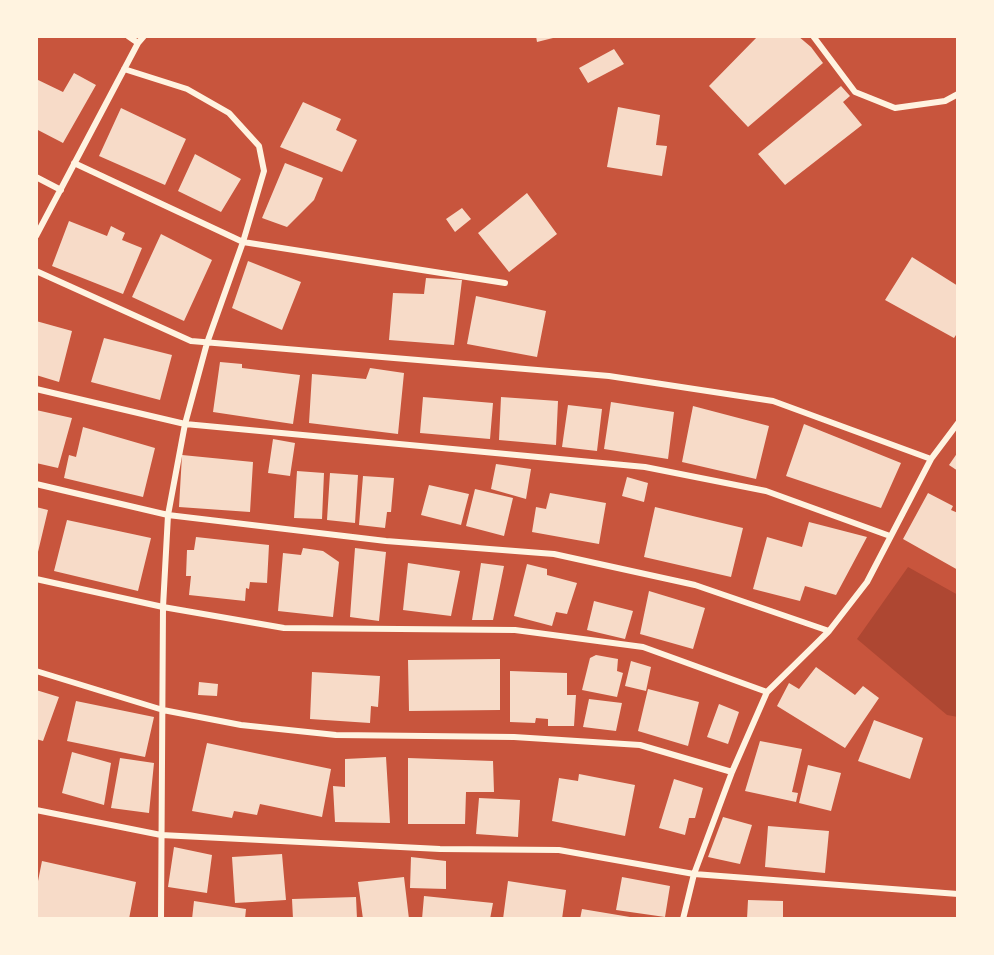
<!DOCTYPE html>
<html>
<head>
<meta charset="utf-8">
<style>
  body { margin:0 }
  #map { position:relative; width:994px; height:955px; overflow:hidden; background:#c8553d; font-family:"PT Serif",serif }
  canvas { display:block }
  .frame { position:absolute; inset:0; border:38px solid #fff3e0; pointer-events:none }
</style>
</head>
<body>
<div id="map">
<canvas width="994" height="955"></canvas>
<div class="frame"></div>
</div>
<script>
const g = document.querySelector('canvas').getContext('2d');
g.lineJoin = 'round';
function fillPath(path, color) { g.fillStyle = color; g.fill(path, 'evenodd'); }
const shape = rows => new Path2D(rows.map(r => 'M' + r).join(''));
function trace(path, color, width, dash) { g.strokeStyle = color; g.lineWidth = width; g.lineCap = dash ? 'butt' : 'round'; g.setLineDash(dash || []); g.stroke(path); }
const green = shape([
  [908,567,958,595,958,717,947,715,857,639]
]);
const building = shape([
  [536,36,557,36,557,37,537,42],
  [758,36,798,36,811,47,823,63,748,127,709,86],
  [614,49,624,64,588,83,579,68],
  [74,73,96,85,63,143,36,129,36,79,63,92],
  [841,86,850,96,843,102,862,125,785,185,758,154],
  [303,102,341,119,336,130,357,140,342,172,280,147],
  [618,107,660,115,656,145,667,146,662,176,607,167],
  [121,108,186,139,165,185,99,156],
  [195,154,241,179,221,212,178,191],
  [285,163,323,178,314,200,287,227,262,218],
  [527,193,557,234,509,272,478,233],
  [462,208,471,219,455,232,446,219],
  [69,221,107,236,111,226,125,233,122,240,142,248,123,294,52,266],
  [161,234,212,260,184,321,132,297],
  [912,257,958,286,958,332,954,338,885,300],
  [248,261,301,282,282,330,232,308],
  [426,278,462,280,454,345,389,340,393,293,424,294],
  [476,296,546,311,537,357,467,344],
  [36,321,72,331,59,382,36,375],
  [104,338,172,355,160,400,91,382],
  [220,362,242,364,242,368,300,375,293,424,213,412],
  [370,368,404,373,398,434,309,423,312,374,366,379],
  [423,397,493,403,490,439,420,433],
  [501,397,558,401,556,445,499,440],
  [611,402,674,412,668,459,604,449],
  [568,405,602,409,597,451,562,447],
  [693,406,769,426,756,479,682,462],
  [36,410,72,418,58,468,36,463],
  [804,424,901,463,881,508,786,476],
  [83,427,155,448,143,497,64,478,69,455,76,457],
  [273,439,295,443,290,476,268,473],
  [958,452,958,471,949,465],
  [182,455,253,462,250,512,179,507],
  [496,464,531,469,526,499,491,489],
  [297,471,324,473,322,519,294,518],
  [330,473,358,475,355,523,327,520],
  [363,476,394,478,391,512,387,512,385,528,359,525],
  [627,477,648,483,644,502,622,496],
  [429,485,469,494,461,525,421,515],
  [475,489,513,498,504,536,466,526],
  [550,493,606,503,599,544,532,532,536,507,546,509],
  [928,493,953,506,951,510,958,513,958,570,903,539],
  [36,507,48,510,37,556,36,556],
  [655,507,743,528,731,577,644,557],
  [67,520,151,538,138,591,54,571],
  [809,522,867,537,836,595,805,586,800,601,753,589,767,537,802,547],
  [196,537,269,545,267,583,250,582,249,589,246,588,245,601,189,595,191,576,186,576,187,550,194,550],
  [303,548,323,551,339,562,333,617,278,611,283,553,301,555],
  [355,548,386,552,379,621,350,617],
  [408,563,460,571,451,616,403,610],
  [481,563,504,566,493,620,472,620],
  [527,564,547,569,547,575,577,583,567,614,556,612,552,626,514,616],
  [649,591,705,608,693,649,640,634],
  [594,601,633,611,625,639,587,630],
  [596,655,618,659,617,671,623,673,617,697,582,690,590,658],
  [500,659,500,710,409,711,408,660],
  [631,661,651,667,646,691,625,686],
  [816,667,855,695,863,686,879,698,845,748,777,706,789,683,799,689],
  [510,671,567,673,567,695,576,695,574,726,548,726,548,719,536,718,535,723,510,722],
  [312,672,380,676,378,707,371,706,370,723,310,719],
  [199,682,218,684,217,696,198,695],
  [648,689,699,702,688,746,638,731],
  [36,690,59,697,43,741,36,739],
  [589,699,622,703,616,731,583,727],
  [76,701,154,717,145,757,67,741],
  [719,704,739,712,728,744,707,737],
  [874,720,923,738,910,779,858,761],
  [760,741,802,749,792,792,798,793,796,802,745,791],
  [207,743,331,769,322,817,260,804,257,815,234,811,232,818,192,811],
  [72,752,111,763,104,805,62,793],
  [386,757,390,823,335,822,333,786,345,787,345,759],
  [120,758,154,763,149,813,111,808],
  [408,758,493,761,494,792,466,792,465,824,408,824],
  [808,765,841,773,831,811,799,803],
  [579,774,635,785,625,836,552,821,559,778,578,781],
  [674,779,703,788,695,818,689,818,685,835,659,828],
  [479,798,520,800,518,837,476,834],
  [723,817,752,825,740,864,708,857],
  [768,826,829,831,825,873,765,867],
  [174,847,212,855,207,893,168,887],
  [282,854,286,900,235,903,232,857],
  [411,857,446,861,446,889,410,888],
  [42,861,136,882,129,919,36,919,36,891],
  [404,877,409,919,363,919,358,882],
  [622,877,670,886,665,917,616,910],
  [508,881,566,890,562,919,503,919],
  [424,896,493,903,490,919,422,919],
  [356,897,357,919,293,919,292,899],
  [748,900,783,901,783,919,747,919],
  [194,901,246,909,245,919,192,919],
  [582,909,636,918,636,919,580,919]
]);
const minor = shape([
  [128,36,138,43,144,36],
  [813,36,855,92,895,108,945,101,958,94],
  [124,69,187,89,229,113,259,146,264,171,243,242,207,343,185,424,168,515,163,607,161,919],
  [74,163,243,242,505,283],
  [36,177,61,190],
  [36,236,138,43],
  [36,271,191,341,609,376,773,401,931,459],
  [36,389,185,424,645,467,766,491,890,536],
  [36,484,168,515,386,541,554,554,695,585,829,631],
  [36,579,163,607,284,628,515,630,643,647,767,692],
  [36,671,163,710,241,725,336,735,514,737,640,745,732,772],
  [36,810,161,835,440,849,559,850,694,874,958,894],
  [683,919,694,874,732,772,767,692,829,631,867,582,931,459,958,423]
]);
fillPath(green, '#ae4732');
fillPath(building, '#f7dbc8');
trace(minor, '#fff3e0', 6);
</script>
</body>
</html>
